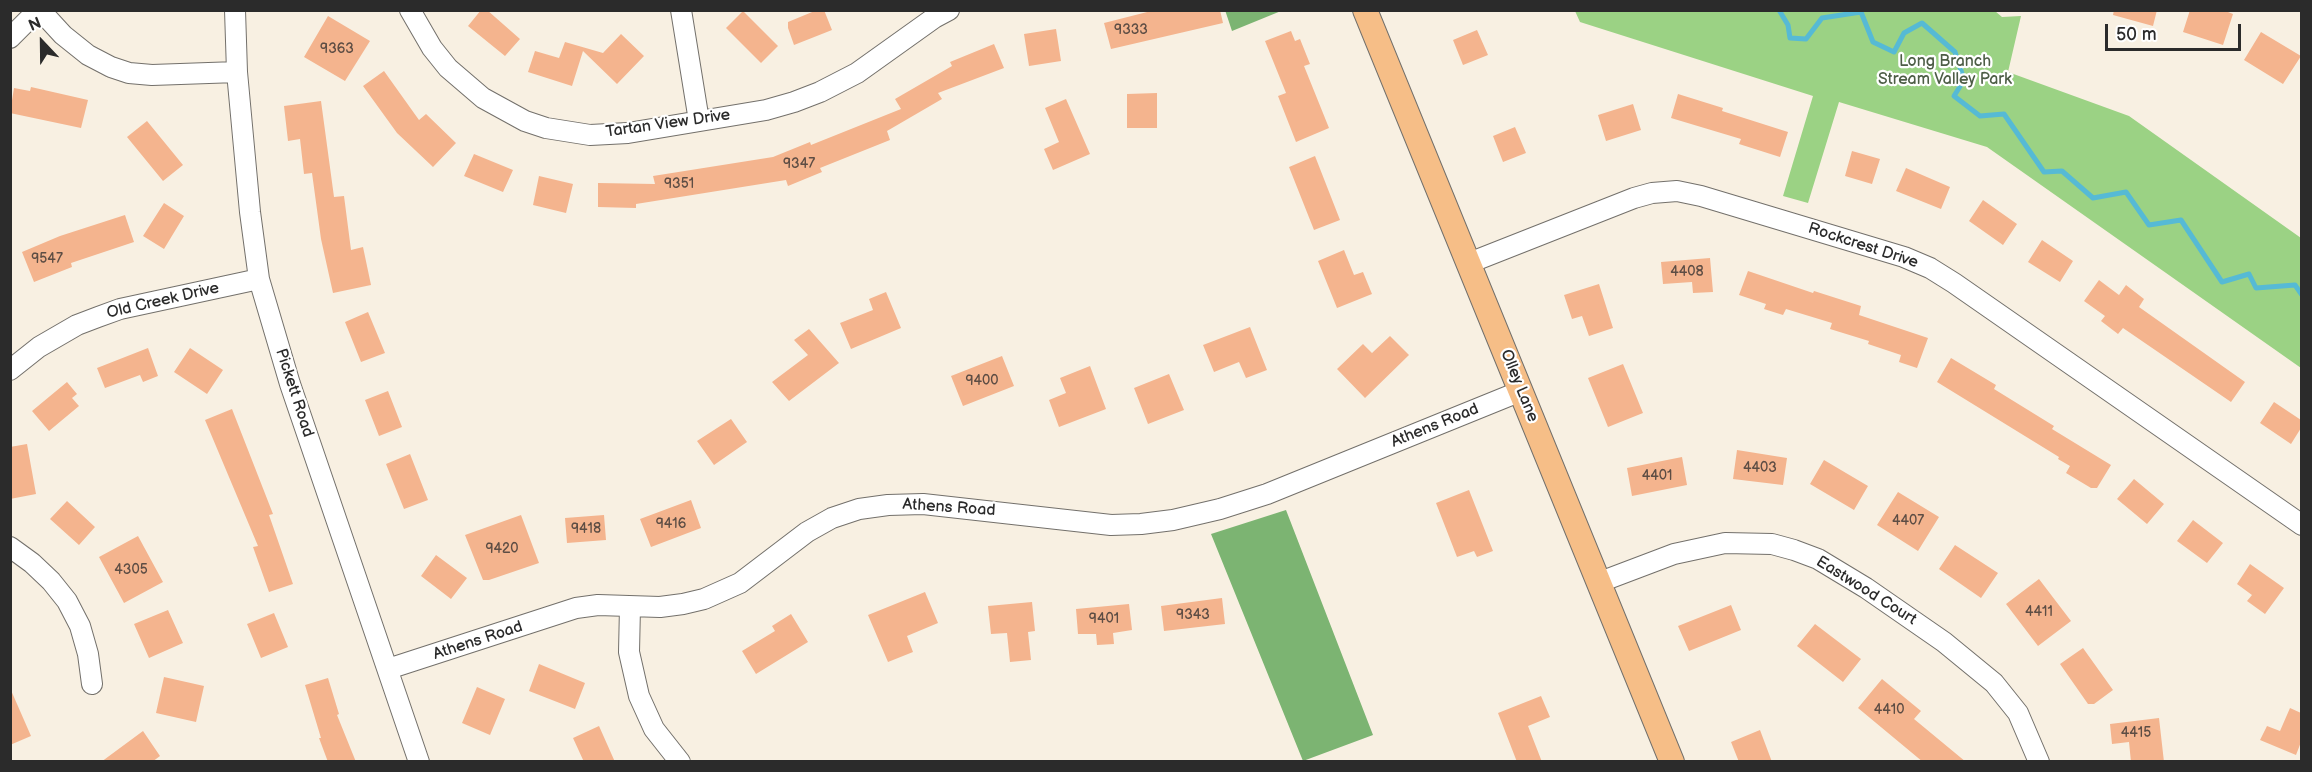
<!DOCTYPE html>
<html>
<head>
<meta charset="utf-8">
<style>
  body { margin:0 }
  #map { position:relative; width:2312px; height:772px; overflow:hidden; background:#f8f0e2; font-family:"Balsamiq Sans",sans-serif }
  canvas { display:block }
  .frame { position:absolute; inset:0; border:12px solid #2b2b2b; pointer-events:none }
  .north { position:absolute; left:12px; top:12px; width:60px; height:60px; -webkit-text-stroke:4px #fff; paint-order:stroke; rotate:338deg; font-size:16px; font-weight:700; line-height:24px; text-align:center; color:#2b2b2b }
  .north::after { content:''; display:block; margin:auto; width:21px; height:27px; background:#2b2b2b; clip-path:polygon(50% 0,100% 100%,50% 72%,0 100%) }
  .scale { position:absolute; left:2105px; top:24px; width:136px; height:27px; box-sizing:border-box; border:3px solid #2b2b2b; border-top:0; padding-left:8px; font-size:18px; line-height:21px; white-space:nowrap; color:#2b2b2b; -webkit-text-stroke:4px #fff; paint-order:stroke }
</style>
</head>
<body>
<div id="map">
<canvas width="2312" height="772"></canvas>
<div class="frame"></div>
<div class="north">N</div>
<div class="scale">50 m</div>
</div>
<script>
const g = document.querySelector('canvas').getContext('2d');
g.lineJoin = 'round';
function fillPath(path, color) { g.fillStyle = color; g.fill(path, 'evenodd'); }
const shape = rows => new Path2D(rows.map(r => 'M' + r).join(''));
function trace(path, color, width, dash) { g.strokeStyle = color; g.lineWidth = width; g.lineCap = dash ? 'butt' : 'round'; g.setLineDash(dash || []); g.stroke(path); }
function drawText(font, color, halo, rows, align = 'center') {
  g.font = font + ' "Balsamiq Sans",sans-serif'; g.lineWidth = 4.5; g.setLineDash([]); g.textBaseline = 'middle'; g.strokeStyle = halo; g.fillStyle = color; for (const [text, x, y, turn = 0] of rows) {
    g.save(); g.translate(x, y); g.rotate((+turn || 0) * Math.PI / 180); g.textAlign = isNaN(turn) ? turn : align; if (halo) g.strokeText(text, 0, 0); g.fillText(text, 0, 0); g.restore();
  }
}
const green = shape([
  [1995,11,2002,17,2021,16,2008,72,2129,116,2301,238,2301,368,1987,147,1839,102,1808,203,1783,196,1813,96,1580,22,1575,11]
]);
const forest = shape([
  [1225,10,1281,10,1281,11,1232,31],
  [1286,510,1373,735,1303,761,1211,534]
]);
const stream = shape([
  [1779,10,1788,25,1790,38,1806,39,1822,18,1861,12,1873,42,1894,52,1904,33,1922,23,1955,52,1964,80,1954,96,1980,116,2004,114,2044,172,2062,171,2093,198,2126,192,2149,225,2181,220,2222,282,2249,274,2256,288,2295,285,2302,295]
]);
const building = shape([
  [481,10,487,10,520,39,505,56,468,26],
  [817,10,824,10,832,30,794,45,788,28,788,22],
  [1155,10,1220,10,1223,23,1111,49,1104,23],
  [2114,10,2157,10,2153,26,2113,15],
  [2190,10,2223,10,2233,14,2223,45,2183,32],
  [743,11,778,46,761,63,726,28],
  [328,16,370,41,345,81,304,57],
  [1056,29,1061,61,1029,66,1024,34],
  [1477,30,1488,55,1463,65,1453,40],
  [1291,31,1295,41,1300,39,1310,64,1304,66,1329,128,1296,142,1278,96,1286,93,1265,41],
  [2261,32,2301,56,2283,84,2244,60],
  [621,34,644,56,617,84,583,51,572,86,528,72,535,51,559,58,565,42,603,53],
  [994,44,1004,68,938,93,942,99,887,131,890,140,820,168,822,172,788,186,786,180,636,204,636,208,598,207,598,183,655,184,653,176,773,157,810,142,811,145,901,109,895,99,952,66,950,62],
  [384,71,419,120,426,114,456,143,433,167,397,133,363,86],
  [31,87,88,100,81,128,10,113,14,88,30,91],
  [1157,93,1157,128,1127,128,1127,94],
  [1678,94,1723,108,1722,111,1788,132,1780,157,1739,144,1741,139,1671,118],
  [1066,99,1090,154,1053,170,1044,149,1059,142,1045,108],
  [321,101,334,197,344,196,351,250,363,247,371,285,333,293,321,239,312,173,304,174,300,139,288,141,284,106],
  [1633,104,1641,130,1606,141,1598,115],
  [147,121,183,165,163,181,127,137],
  [1515,127,1526,153,1503,162,1493,136],
  [1852,151,1880,159,1872,184,1845,176],
  [474,154,513,170,503,192,464,176],
  [1315,156,1340,220,1314,230,1289,167],
  [1906,168,1950,187,1941,209,1896,191],
  [539,176,573,184,566,213,533,205],
  [1983,200,2017,224,2003,245,1969,221],
  [164,203,184,216,164,249,143,236],
  [125,215,134,242,71,263,72,267,34,282,22,252,60,236],
  [2042,240,2073,261,2060,282,2028,262],
  [1344,250,1354,275,1363,272,1372,294,1337,308,1318,261],
  [1710,258,1713,292,1693,293,1692,282,1663,284,1661,262],
  [1748,271,1813,293,1814,291,1861,306,1859,315,1928,338,1917,368,1899,362,1901,355,1868,344,1869,341,1830,329,1832,323,1786,309,1783,315,1764,309,1766,304,1739,295],
  [2099,280,2119,295,2126,285,2144,299,2139,307,2245,382,2231,402,2123,328,2118,334,2101,321,2105,316,2084,301],
  [1599,284,1613,328,1589,336,1582,316,1572,319,1564,295],
  [886,292,901,328,851,349,840,323,873,310,869,299],
  [368,312,385,353,361,362,345,322],
  [1250,327,1267,370,1246,378,1239,362,1214,372,1203,345],
  [809,329,839,363,789,401,772,382,808,355,794,340],
  [1390,336,1409,355,1365,398,1337,369,1363,344,1372,353],
  [148,348,158,376,143,382,140,375,105,388,97,368],
  [190,348,223,370,207,394,174,372],
  [1002,356,1014,386,963,406,951,376],
  [1951,358,1996,385,1994,389,2054,426,2052,429,2111,465,2097,488,2091,488,2066,473,2070,466,2058,459,2059,457,1937,382],
  [1623,364,1643,413,1608,427,1588,378],
  [1090,366,1106,409,1059,427,1049,400,1066,393,1060,378],
  [1169,374,1184,410,1148,424,1134,388],
  [67,382,77,394,72,398,79,406,49,431,32,411],
  [388,391,402,427,379,436,365,400],
  [2274,402,2301,420,2301,428,2291,444,2260,423],
  [232,409,273,514,269,515,293,584,269,592,253,547,258,546,205,420],
  [731,419,747,442,714,465,697,441],
  [27,444,36,494,10,499,10,447],
  [1737,450,1787,458,1783,485,1733,479],
  [410,454,428,500,404,509,386,464],
  [1682,457,1687,485,1632,496,1627,468],
  [1824,460,1868,486,1854,510,1810,484],
  [2134,479,2164,504,2147,524,2117,499],
  [1469,490,1493,551,1477,557,1474,551,1457,557,1436,503],
  [1898,492,1939,517,1918,551,1877,525],
  [691,500,701,528,651,547,640,519],
  [67,501,95,527,79,545,50,519],
  [521,515,539,563,489,580,483,580,465,535],
  [604,515,606,540,567,543,565,518],
  [2193,520,2223,543,2207,563,2177,541],
  [138,536,163,582,124,603,99,557],
  [1955,545,1998,573,1981,598,1939,569],
  [436,555,467,578,451,599,421,576],
  [2250,564,2284,588,2265,614,2247,601,2252,595,2237,584],
  [2039,579,2071,621,2038,646,2006,604],
  [925,592,938,623,907,636,913,652,888,662,868,615],
  [1222,598,1225,624,1164,631,1161,606],
  [1032,602,1035,631,1028,632,1031,660,1010,662,1007,633,991,634,988,606],
  [1129,604,1132,630,1113,633,1114,644,1097,645,1096,634,1078,634,1076,609],
  [1731,605,1741,630,1689,651,1678,626],
  [168,610,183,643,149,658,134,624],
  [274,613,288,647,261,658,247,624],
  [791,614,808,642,756,674,742,651,775,631,772,626],
  [1815,624,1861,659,1843,682,1797,646],
  [2083,648,2113,690,2094,704,2088,704,2060,664],
  [539,664,585,683,575,709,529,691],
  [164,677,204,686,196,722,156,713],
  [328,678,339,714,337,715,356,762,328,762,319,738,321,738,305,685],
  [1882,679,1921,711,1914,719,1966,762,1923,762,1858,708],
  [477,687,505,699,490,735,462,723],
  [10,688,31,736,10,745],
  [1541,696,1550,717,1528,726,1542,762,1517,762,1498,713],
  [2290,708,2301,713,2301,742,2296,755,2260,740,2267,726,2280,731],
  [2159,718,2164,762,2131,762,2129,742,2112,744,2110,724],
  [599,726,615,762,584,762,573,738],
  [1760,730,1772,762,1739,762,1731,742],
  [143,731,160,756,152,762,101,762]
]);
const minor = shape([
  [40,10,63,35,88,55,111,67,129,73,152,75,237,72],
  [235,10,237,72,250,212,259,279,290,384,419,762],
  [410,10,432,48,448,68,483,98,525,121,546,128,590,135,628,133,766,110,794,102,820,92,857,73,934,18,949,10],
  [681,10,699,121],
  [10,38,38,10],
  [1469,263,1634,198,1652,193,1677,191,1701,196,1904,257,1930,268,1954,283,2302,525],
  [10,370,39,347,77,325,98,317,120,309,259,279],
  [10,547,32,563,51,581,67,601,80,626,88,654,92,684],
  [1600,582,1674,554,1725,543,1772,544,1794,550,1818,559,1866,588,1944,642,1994,683,2018,713,2039,762],
  [630,607,629,652,639,696,654,729,680,762],
  [388,669,576,608,598,605,660,607,683,604,704,599,740,583,807,532,832,518,859,509,888,505,923,504,1111,525,1141,524,1173,520,1220,509,1267,494,1521,391]
]);
const major = shape([
  [1365,10,1672,762]
]);
const numberNames = [
  ["9333",1131,30],
  ["9363",337,49],
  ["9347",799,164],
  ["9351",679,184],
  ["9547",47,259],
  ["4408",1687,272],
  ["9400",982,381],
  ["4403",1760,468],
  ["4401",1657,476],
  ["4407",1908,521],
  ["9416",671,524],
  ["9418",586,529],
  ["9420",502,549],
  ["4305",131,570],
  ["4411",2039,612],
  ["9343",1193,615],
  ["9401",1104,619],
  ["4410",1889,710],
  ["4415",2136,733]
];
const parkNames = [
  ["Long Branch",1945,62],
  ["Stream Valley Park",1945,80]
];
const streetNames = [
  ["Tartan View Drive",668,124,-8],
  ["Rockcrest Drive",1863,246,18],
  ["Old Creek Drive",163,301,-13],
  ["Olley Lane",1519,386,68],
  ["Pickett Road",294,393,72],
  ["Athens Road",1435,426,-22],
  ["Athens Road",949,508,4],
  ["Eastwood Court",1866,591,32],
  ["Athens Road",478,641,-18]
];
fillPath(green, '#9bd284');
fillPath(forest, '#7cb472');
trace(stream, '#56bad5', 5);
fillPath(building, '#f4b48e');
trace(minor, '#73706b', 22);
trace(major, '#73706b', 26);
trace(minor, '#fff', 20);
trace(major, '#f6be87', 24);
drawText('14px', '#5d4d44', null, numberNames);
drawText('16px', '#4d5d46', '#fff', parkNames);
drawText('16px', '#2b2b2b', '#fff', streetNames);
</script>
</body>
</html>
